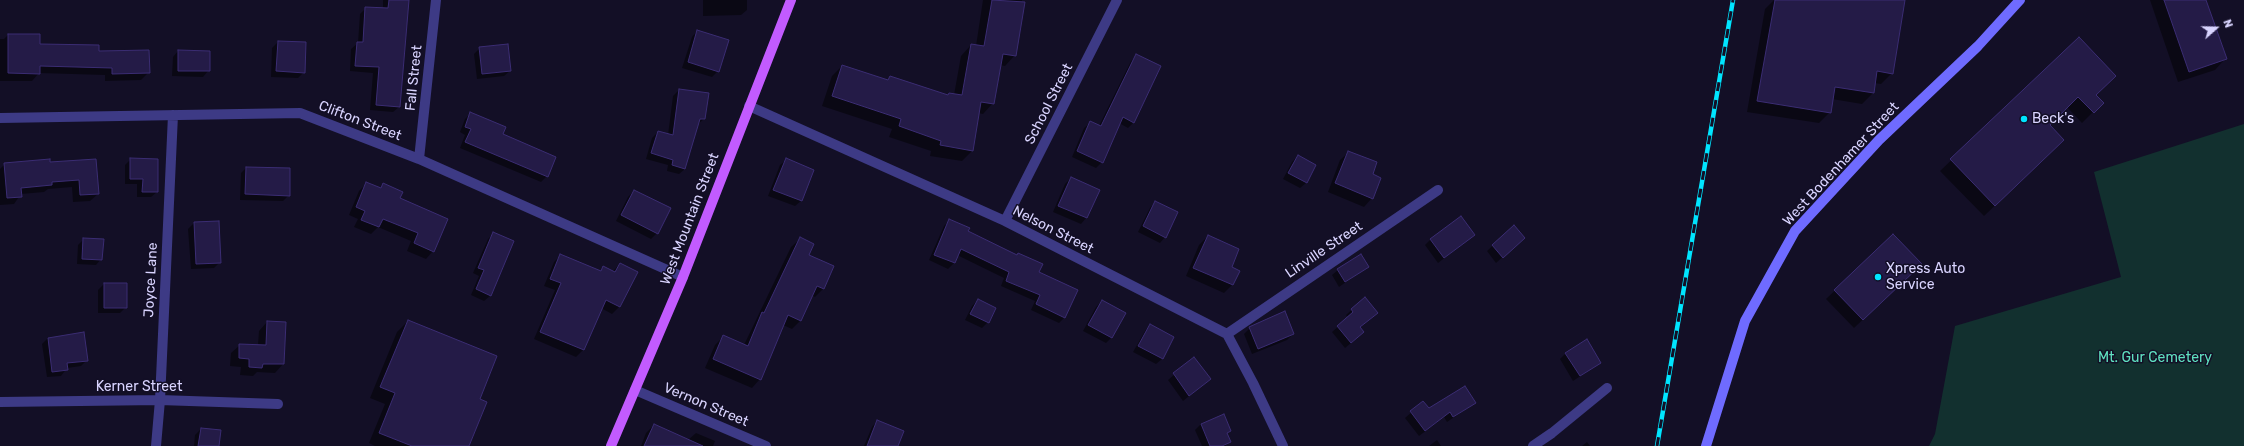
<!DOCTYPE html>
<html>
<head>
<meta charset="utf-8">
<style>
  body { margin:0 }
  #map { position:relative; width:2244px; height:446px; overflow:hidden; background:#130f26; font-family:Rubik,sans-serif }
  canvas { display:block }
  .north { position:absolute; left:2196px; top:8px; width:40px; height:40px; -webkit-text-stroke:3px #130f26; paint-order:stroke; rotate:70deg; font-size:11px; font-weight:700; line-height:16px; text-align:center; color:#d9d4ff }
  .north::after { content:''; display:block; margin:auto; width:14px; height:18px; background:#d9d4ff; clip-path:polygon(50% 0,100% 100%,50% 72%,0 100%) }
</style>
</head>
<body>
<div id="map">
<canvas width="2244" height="446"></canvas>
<div class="north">N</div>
</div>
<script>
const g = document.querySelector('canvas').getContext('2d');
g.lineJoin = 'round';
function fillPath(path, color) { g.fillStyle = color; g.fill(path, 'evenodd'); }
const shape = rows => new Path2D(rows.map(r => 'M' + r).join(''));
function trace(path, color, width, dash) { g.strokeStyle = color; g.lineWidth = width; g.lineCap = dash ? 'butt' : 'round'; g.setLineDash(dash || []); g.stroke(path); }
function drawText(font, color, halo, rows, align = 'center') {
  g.font = font + ' Rubik,sans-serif'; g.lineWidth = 3; g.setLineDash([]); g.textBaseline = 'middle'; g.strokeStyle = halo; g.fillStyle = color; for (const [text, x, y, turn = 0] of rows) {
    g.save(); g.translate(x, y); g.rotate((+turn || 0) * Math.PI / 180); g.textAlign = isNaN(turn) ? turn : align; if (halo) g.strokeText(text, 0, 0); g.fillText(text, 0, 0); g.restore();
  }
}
const green = shape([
  [2244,124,2244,446,1929,446,1935,434,1955,326,2121,277,2094,172]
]);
const shadow = shape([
  [383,0,408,0,399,107,393,112,370,110,373,73,350,71,351,49,358,43,360,14,366,8,383,9],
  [703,0,747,0,747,10,741,15,703,16],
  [983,0,1022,0,1015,55,1005,66,1000,65,993,103,983,114,978,113,972,151,962,161,930,156,931,151,889,137,892,129,822,106,832,76,842,66,886,80,890,77,947,96,954,95,961,56,971,45,976,46],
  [1774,0,1904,0,1892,73,1881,84,1874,83,1873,93,1862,104,1832,99,1830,112,1819,123,1747,112,1765,9],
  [2150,0,2205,0,2225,59,2215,70,2178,82],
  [697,31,718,71,712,77,682,68,692,37],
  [9,34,39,45,98,52,149,72,141,80,105,81,105,75,39,73,32,81,0,81,0,39,4,39],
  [2079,38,2094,95,2102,103,2082,123,2067,107,2049,125,2052,151,1984,216,1940,171],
  [278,42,304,72,298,78,271,77,272,48],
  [480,48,510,71,504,76,477,79,474,54],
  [178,51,208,71,203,77,172,76,173,57],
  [1137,55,1134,122,1128,128,1119,123,1102,162,1096,168,1072,157,1084,128,1090,123,1099,126,1131,61],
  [679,90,708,94,704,119,697,125,685,169,679,174,667,171,668,165,646,159,652,138,658,132,668,135,673,96],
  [471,113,547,176,541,182,460,148,465,135,460,132,465,119],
  [1349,152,1371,175,1372,198,1364,207,1328,192,1340,160],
  [1298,156,1315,165,1306,183,1300,188,1283,179,1292,162],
  [131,159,157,192,151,197,137,197,137,184,125,184,125,165],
  [95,160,98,194,90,201,73,202,72,187,48,189,44,192,21,194,14,204,0,205,0,169,5,164],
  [786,160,813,171,801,201,795,206,768,196,780,165],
  [246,168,289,195,283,201,240,200,241,173],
  [1071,178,1098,190,1086,218,1081,224,1053,212,1065,184],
  [366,184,379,189,383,184,433,251,426,259,407,251,411,241,378,227,371,234,354,227,358,219,349,215,359,191],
  [634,191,657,233,651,239,616,221,628,197],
  [1155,202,1165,237,1160,243,1138,232,1150,208],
  [950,220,967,232,1016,256,1038,273,1065,317,1059,323,1031,310,1035,301,1001,286,1004,278,957,255,954,263,948,269,929,260,944,226],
  [218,222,220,262,214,268,191,269,188,229,194,223],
  [1514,226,1518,243,1496,263,1487,251],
  [494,233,490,296,484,301,471,295,479,276,473,273,488,239],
  [1474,235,1438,263,1425,245,1431,239],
  [1893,235,1921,264,1854,328,1826,299],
  [1208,236,1230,267,1239,271,1232,285,1224,293,1186,276,1199,245],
  [84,239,101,259,96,265,77,264,78,245],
  [800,239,823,289,815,297,811,295,800,321,792,329,783,325,760,379,752,388,705,368,715,345,723,337,744,345,791,247],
  [561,255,599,272,604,268,612,272,620,264,636,273,619,307,612,314,601,308,583,350,576,357,534,339,555,290,544,286,554,262],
  [1367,267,1339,287,1332,275,1338,270],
  [104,284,126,307,120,313,98,313,98,290],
  [1365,298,1371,318,1359,328,1357,338,1345,348,1332,332,1348,318,1346,315],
  [978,300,988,322,982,328,965,320,972,306],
  [1102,301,1111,338,1106,343,1083,331,1096,307],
  [408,321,479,399,468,446,375,446,369,443,385,404,370,398,397,332],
  [267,322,283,364,275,373,257,372,253,376,240,375,241,367,230,366,231,353,240,345,258,345,259,331],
  [1150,325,1173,338,1162,359,1156,364,1133,352,1145,331],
  [1250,328,1293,334,1287,340,1252,354,1244,334],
  [83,334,87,360,81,366,67,368,61,376,47,377,42,344,48,338],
  [1566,353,1600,363,1573,381,1560,359],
  [1194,358,1210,379,1183,401,1168,380],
  [1423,402,1428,409,1475,403,1447,422,1444,417,1419,436,1405,418],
  [877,421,897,446,864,446,872,427],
  [1201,424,1230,431,1226,434,1229,442,1225,446,1202,446,1195,430],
  [654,425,688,440,696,433,715,441,713,446,641,446,646,433],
  [201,429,218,446,194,446,195,435],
  [1437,440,1441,446,1429,446],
  [1587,442,1590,446,1582,446]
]);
const building = shape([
  [389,0,409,0,400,107,376,105,379,67,355,66,357,42,363,42,365,7,388,8,389,0],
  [992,0,1025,2,1016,56,1003,54,994,104,981,102,973,151,940,145,941,141,899,126,901,119,832,96,842,65,888,80,890,76,948,95,949,93,962,95,971,44,984,46,992,0],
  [1775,0,1905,0,1893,74,1877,71,1874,93,1835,87,1831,113,1757,101,1775,0],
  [2164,0,2206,0,2227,59,2189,72,2164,0],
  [697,30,729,40,719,72,688,62,697,30],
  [8,34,40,34,40,44,99,45,99,51,149,50,150,73,112,74,112,68,40,66,40,74,8,73,8,34],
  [2079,37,2116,76,2096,95,2104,103,2094,113,2078,97,2050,125,2064,140,1995,206,1950,159,2079,37],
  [278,41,306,42,305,73,276,71,278,41],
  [508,44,511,71,482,74,479,47,508,44],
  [178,50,210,51,210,71,178,71,178,50],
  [1136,54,1161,66,1134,123,1123,117,1103,163,1077,151,1090,121,1101,126,1136,54],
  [679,89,709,93,705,119,700,119,685,169,672,165,673,160,651,153,658,131,673,135,679,89],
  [470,112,506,127,503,134,556,157,548,177,465,142,471,129,465,127,470,112],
  [1348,151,1377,162,1373,174,1381,178,1373,199,1335,183,1348,151],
  [1298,155,1316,165,1307,183,1288,173,1298,155],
  [130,158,158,159,158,192,142,192,143,179,130,179,130,158],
  [786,158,814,170,802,201,773,190,786,158],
  [50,159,50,162,96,159,99,194,80,195,79,180,52,182,52,185,21,188,22,197,7,198,4,163,50,159],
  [246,167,290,168,290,196,245,194,246,167],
  [1071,177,1100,190,1087,218,1058,206,1071,177],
  [366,182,381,188,383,183,403,192,400,198,448,219,434,252,414,243,418,233,383,219,379,227,361,220,365,211,356,207,366,182],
  [634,190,671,208,658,234,621,215,634,190],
  [1155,201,1178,212,1166,238,1143,226,1155,201],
  [1461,216,1475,235,1444,258,1430,239,1461,216],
  [949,219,970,228,968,231,1017,255,1018,253,1043,264,1039,272,1078,290,1065,318,1036,304,1040,295,1006,281,1009,272,961,249,955,263,934,255,949,219],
  [219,221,221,263,196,264,194,222,219,221],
  [1514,225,1525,238,1503,258,1492,245,1514,225],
  [493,232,514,241,491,296,476,289,484,270,478,268,493,232],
  [1893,234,1922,264,1863,320,1834,290,1893,234],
  [1208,235,1239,249,1232,267,1240,271,1233,285,1193,268,1208,235],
  [800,237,814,244,809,255,834,266,824,289,817,286,801,321,788,315,761,380,713,359,723,335,748,346,762,312,764,313,800,237],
  [83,238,104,239,102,260,82,259,83,238],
  [560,254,601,271,603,266,615,272,620,263,638,272,620,307,606,300,584,350,540,332,561,283,550,279,560,254],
  [1361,254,1369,267,1345,282,1337,269,1361,254],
  [104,283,127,283,127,308,104,308,104,283],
  [1365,297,1378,313,1360,327,1364,332,1351,343,1337,326,1353,312,1351,309,1365,297],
  [978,299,996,308,989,323,970,314,978,299],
  [1102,300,1126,313,1112,338,1088,325,1102,300],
  [1285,311,1294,334,1258,349,1249,327,1285,311],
  [408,320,497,356,480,399,487,402,469,446,412,446,379,433,395,393,380,387,408,320],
  [267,321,286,322,284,364,263,364,262,368,249,367,249,359,239,358,239,344,266,345,267,321],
  [1150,324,1174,337,1163,359,1138,346,1150,324],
  [84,332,88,361,67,363,68,370,52,372,48,338,84,332],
  [1587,339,1601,363,1580,376,1565,353,1587,339],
  [1194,357,1211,379,1189,396,1173,373,1194,357],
  [1465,386,1476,403,1453,417,1450,412,1425,431,1410,411,1423,401,1429,408,1465,386],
  [1224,414,1231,431,1227,433,1231,442,1222,446,1210,446,1201,424,1224,414],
  [877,420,904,431,898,446,867,446,877,420],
  [654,424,703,446,644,446,654,424],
  [201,428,221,430,219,446,198,446,201,428]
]);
const minor = shape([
  [749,106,1005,221,1227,334,1253,383,1283,446],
  [0,118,300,113,419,159,683,277],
  [419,159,436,0],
  [1005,221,1117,0],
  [1227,334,1438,190],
  [635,390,766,446],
  [0,402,160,400,278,404],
  [156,446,160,400,173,115],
  [1533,446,1552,433,1607,388]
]);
const secondary = shape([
  [1706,446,1745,321,1795,231,1879,140,1978,46,2020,0]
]);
const primary = shape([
  [611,446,683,277,791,0]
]);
const rail = shape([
  [1657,446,1733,0]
]);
const markers = [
  [2024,119,4,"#00e5ff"],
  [1878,277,4,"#00e5ff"]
];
const streetNames = [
  ["Fall Street",414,78,-84],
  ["School Street",1049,104,-63],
  ["Clifton Street",360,121,21],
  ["West Bodenhamer Street",1841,164,-47],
  ["West Mountain Street",690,219,-69],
  ["Nelson Street",1053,230,27],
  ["Linville Street",1324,250,-34],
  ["Joyce Lane",151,280,-87],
  ["Kerner Street",139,387],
  ["Vernon Street",706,405,23]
];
const poiNames = [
  ["Beck's",2032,119],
  ["Xpress Auto",1886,269],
  ["Service",1886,285]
];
const parkNames = [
  ["Mt. Gur Cemetery",2155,358]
];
fillPath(green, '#12302f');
fillPath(shadow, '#0007');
fillPath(building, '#241b47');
trace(building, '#3b2d73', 1);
trace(minor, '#3d3a85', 10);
trace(secondary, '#6f6bff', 10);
trace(primary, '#c25bff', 10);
trace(rail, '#00e5ff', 4.5);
trace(rail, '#130f26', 3, [9]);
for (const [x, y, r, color] of markers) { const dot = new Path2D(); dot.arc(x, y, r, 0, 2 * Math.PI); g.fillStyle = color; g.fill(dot); trace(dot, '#130f26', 1.5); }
drawText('14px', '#d9d4ff', '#130f26', streetNames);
drawText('14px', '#d9d4ff', '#130f26', poiNames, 'left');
drawText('14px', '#5fe0c0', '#130f26', parkNames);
</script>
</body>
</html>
